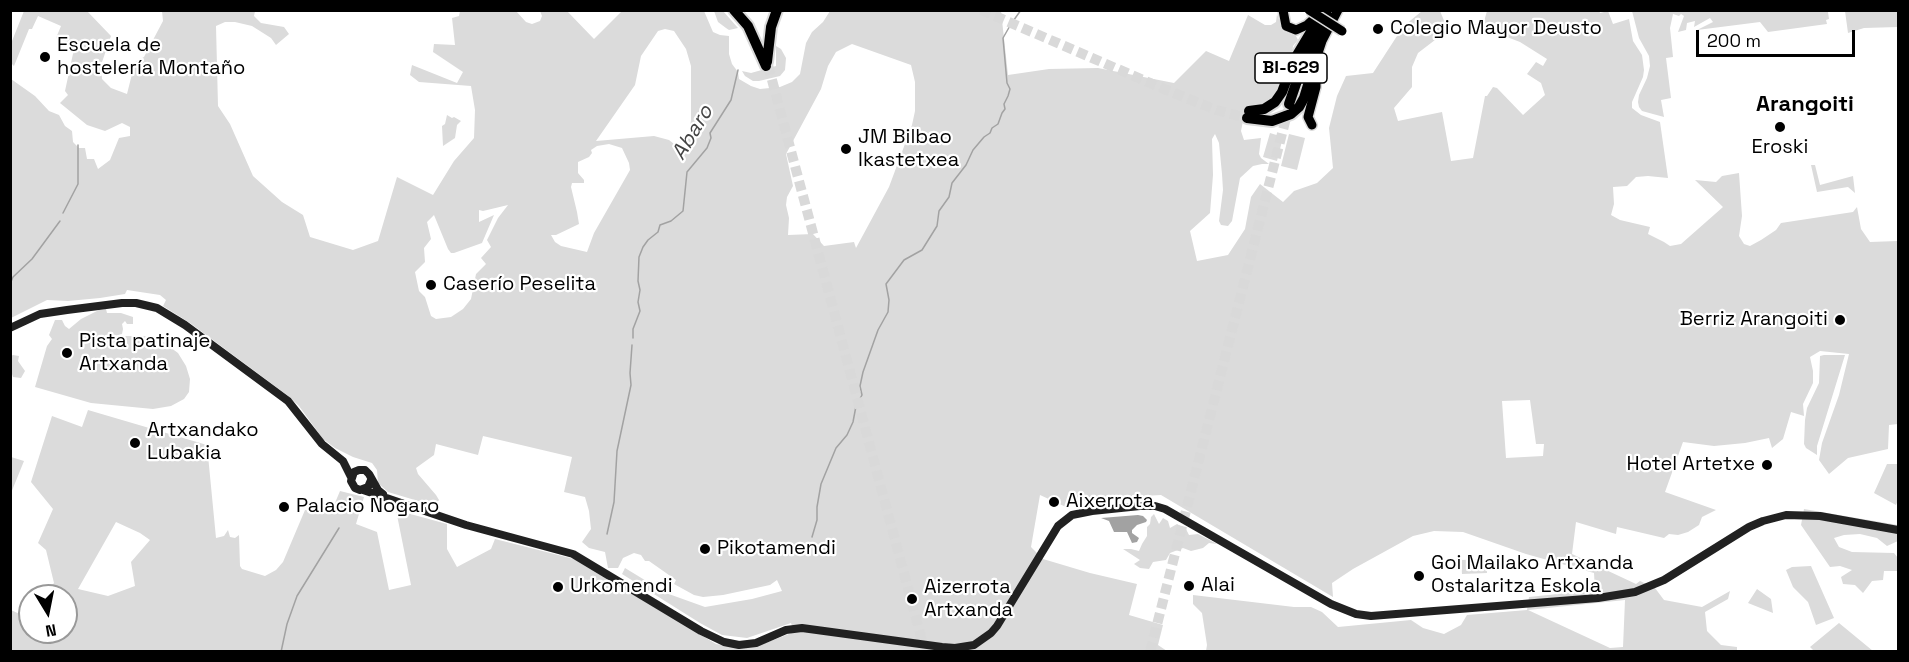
<!DOCTYPE html>
<html>
<head>
<meta charset="utf-8">
<style>
  body { margin:0 }
  #map { position:relative; width:1909px; height:662px; overflow:hidden; background:#fff; font-family:"Space Grotesk",sans-serif }
  canvas { display:block }
  .frame { position:absolute; inset:0; border:12px solid #000; pointer-events:none }
  .north { position:absolute; left:18px; top:584px; width:60px; height:60px; box-sizing:border-box; background:#fff; border:2px solid #999; border-radius:50%; rotate:170deg; font-size:16px; font-weight:700; line-height:24px; text-align:center; color:#000 }
  .north::after { content:''; display:block; margin:auto; width:21px; height:27px; background:#000; clip-path:polygon(50% 0,100% 100%,50% 72%,0 100%) }
  .scale { position:absolute; left:1696px; top:30px; width:159px; height:27px; box-sizing:border-box; border:3px solid #000; border-top:0; padding-left:8px; font-size:18px; line-height:21px; white-space:nowrap; color:#000; -webkit-text-stroke:4px #fff; paint-order:stroke }
</style>
</head>
<body>
<div id="map">
<canvas width="1909" height="662"></canvas>
<div class="frame"></div>
<div class="north">N</div>
<div class="scale">200 m</div>
</div>
<script>
const g = document.querySelector('canvas').getContext('2d');
g.lineJoin = 'round';
function fillPath(path, color) { g.fillStyle = color; g.fill(path, 'evenodd'); }
const shape = rows => new Path2D(rows.map(r => 'M' + r).join(''));
function trace(path, color, width, dash) { g.strokeStyle = color; g.lineWidth = width; g.lineCap = dash ? 'butt' : 'round'; g.setLineDash(dash || []); g.stroke(path); }
function drawText(font, color, halo, rows, align = 'center') {
  g.font = font + ' "Space Grotesk",sans-serif'; g.lineWidth = 4.5; g.setLineDash([]); g.textBaseline = 'middle'; g.strokeStyle = halo; g.fillStyle = color; for (const [text, x, y, turn = 0] of rows) {
    g.save(); g.translate(x, y); g.rotate((+turn || 0) * Math.PI / 180); g.textAlign = isNaN(turn) ? turn : align; if (halo) g.strokeText(text, 0, 0); g.fillText(text, 0, 0); g.restore();
  }
}
const green = shape([
  [1599,10,1600,13,1608,11,1613,24,1629,19,1633,41,1642,55,1644,70,1643,77,1632,102,1632,108,1641,115,1660,122,1668,178,1648,176,1636,177,1627,186,1613,187,1614,204,1611,215,1620,220,1650,227,1648,234,1664,242,1670,246,1681,244,1723,207,1695,180,1716,182,1722,176,1739,173,1742,216,1739,236,1744,244,1750,246,1761,240,1776,230,1781,223,1853,212,1857,207,1861,229,1870,242,1898,241,1898,424,1889,425,1888,449,1848,458,1829,474,1819,460,1822,443,1839,395,1849,354,1820,351,1810,357,1813,371,1813,383,1803,404,1804,416,1791,412,1783,439,1772,448,1769,438,1745,443,1714,446,1683,442,1665,492,1716,510,1702,517,1699,525,1688,532,1678,535,1669,534,1664,538,1617,527,1616,534,1576,522,1572,554,1636,584,1640,581,1655,588,1664,600,1702,607,1730,591,1728,599,1705,612,1707,631,1721,645,1737,647,1737,651,1206,651,1207,645,1202,613,1193,604,1193,595,1294,607,1311,607,1322,612,1338,627,1411,620,1423,628,1444,634,1461,625,1467,615,1527,610,1529,597,1595,590,1594,573,1526,554,1463,532,1434,531,1413,536,1353,569,1332,583,1333,597,1161,495,1126,497,1105,501,1084,501,1066,507,1040,495,1031,547,1043,559,1090,573,1137,584,1129,615,1163,625,1158,645,1167,651,11,651,11,610,28,618,30,615,30,632,66,632,66,596,44,596,54,583,46,550,38,543,53,509,31,482,52,416,82,427,88,410,207,445,216,538,224,536,228,530,230,537,235,538,239,535,240,566,242,569,265,576,276,570,283,562,305,510,332,510,340,491,364,497,356,524,377,532,389,590,411,585,396,510,447,524,447,549,457,567,491,549,495,539,578,560,716,644,740,648,763,644,794,632,791,623,747,638,722,635,700,623,622,574,625,568,666,593,705,607,752,599,782,591,777,580,770,585,723,595,703,597,694,595,674,584,676,580,649,561,645,561,641,555,634,553,623,558,618,568,608,568,605,552,589,548,582,542,591,529,589,511,585,497,564,492,572,457,483,436,478,455,436,444,434,455,416,468,418,474,436,495,439,500,435,506,388,492,378,483,377,470,372,463,353,457,335,448,323,439,299,406,287,395,190,323,163,306,166,300,160,295,127,290,125,294,100,298,68,301,47,300,11,318,11,79,35,96,49,111,59,115,65,126,72,131,73,142,79,148,85,148,87,159,94,159,98,169,110,160,119,138,130,136,130,127,122,123,105,131,87,125,60,103,68,95,65,91,74,49,71,44,56,38,61,26,38,16,32,29,29,29,14,66,11,63,10,46,24,11,87,11,111,36,101,65,102,79,111,88,127,94,135,62,144,57,163,21,162,11,255,11,254,16,261,23,284,27,289,34,276,45,271,38,252,26,235,22,225,22,216,26,218,106,230,124,253,176,282,202,303,215,310,237,353,250,378,241,397,177,433,195,454,161,474,138,475,110,471,86,419,82,410,75,412,65,457,83,463,72,433,52,434,44,455,45,452,18,459,16,460,11,516,11,526,22,532,24,540,21,542,16,540,11,567,11,594,39,622,11,704,11,713,32,720,35,729,36,729,54,732,64,738,72,739,79,751,86,760,89,780,87,792,82,800,74,806,43,812,32,823,22,830,11,1001,11,1008,75,1049,69,1098,68,1174,83,1206,51,1229,61,1248,15,1265,25,1271,25,1276,22,1277,14,1283,31,1296,36,1298,40,1293,46,1292,54,1281,84,1270,101,1245,111,1241,131,1244,140,1261,138,1259,154,1261,158,1269,164,1262,164,1253,166,1240,178,1232,221,1228,226,1221,225,1219,221,1223,190,1222,174,1219,143,1215,134,1212,139,1213,175,1210,213,1190,231,1197,261,1228,255,1245,229,1251,197,1260,184,1283,202,1294,191,1317,183,1333,168,1329,128,1337,96,1346,76,1373,73,1397,36,1405,25,1422,11,1440,11,1448,30,1418,53,1412,67,1412,87,1394,108,1398,121,1442,112,1451,161,1473,158,1485,96,1487,96,1493,87,1497,88,1523,115,1545,95,1541,83,1527,74,1536,62,1543,66,1547,59,1520,42,1486,29,1468,28,1468,23,1483,25,1487,11],
  [665,29,674,31,686,49,691,66,691,120,688,140,683,151,669,140,654,136,596,141,635,85,641,56,658,31],
  [852,44,911,65,915,82,915,111,912,125,889,187,856,248,854,242,824,246,813,234,788,235,789,218,786,205,787,197,793,186,786,154,821,89,828,66,836,52],
  [609,144,622,148,629,163,630,170,594,233,587,252,561,246,555,242,551,235,556,235,579,224,577,212,571,187,572,183,584,183,584,180,578,173,578,162,589,157,592,153,591,150,597,146],
  [508,205,498,218,487,240,491,247,481,258,486,264,476,274,471,299,463,309,451,317,436,319,431,316,425,297,419,291,415,272,425,262,424,248,431,239,427,222,434,215,448,249,451,253,454,253,482,243,494,215,479,222,479,210,483,211],
  [1530,400,1536,444,1544,444,1543,456,1506,458,1502,401],
  [116,522,140,533,150,540,131,562,135,586,108,596,78,589],
  [1625,600,1623,647,1610,648,1528,610],
  [714,11,723,11,738,28,729,30,726,28,718,22],
  [1632,11,1632,10,1841,11,1828,12,1829,19,1826,20,1827,24,1768,32,1760,22,1697,30,1713,22,1710,18,1694,27,1695,21,1687,23,1686,30,1678,32,1684,16,1681,14,1679,16,1673,14,1670,28,1673,57,1666,58,1671,98,1661,100,1664,117,1642,111,1639,107,1638,102,1639,95,1647,78,1650,66,1649,56,1639,38],
  [1845,11,1898,11,1898,27,1864,28,1848,33],
  [776,46,781,49,786,58,785,70,780,76,759,81,753,81,745,76,742,71,751,73,776,66],
  [447,115,452,118,454,117,461,121,457,125,455,138,443,146,442,126,445,124],
  [1270,133,1283,137,1277,161,1263,157],
  [1289,134,1305,138,1297,170,1281,166],
  [1811,165,1815,165,1820,185,1853,176,1855,193,1848,187,1817,192],
  [106,309,107,313,121,313,133,317,133,324,127,324,125,321,122,324,123,329,122,334,107,338,108,342,126,336,144,336,163,342,178,353,186,366,190,379,189,392,184,399,171,406,153,409,91,403,35,387,47,346,52,339,49,335,55,320,62,320,65,326,69,329,81,319,99,310],
  [13,355,19,356,18,361,25,371,21,378,13,377,11,371,11,356],
  [1824,355,1845,355,1817,446,1817,455,1806,448,1804,444,1805,420,1807,408,1819,383,1820,356],
  [11,457,24,461,11,493,10,457],
  [1887,464,1898,464,1898,500,1896,505,1874,493],
  [1804,509,1898,525,1898,541,1887,546,1877,538,1860,534,1844,535,1834,538,1839,547,1852,552,1894,553,1898,558,1898,571,1884,571,1883,580,1872,581,1863,593,1855,585,1843,584,1841,577,1852,570,1840,566,1830,567,1801,525],
  [1154,514,1159,524,1163,518,1168,521,1170,528,1177,524,1186,529,1189,535,1198,534,1217,544,1209,543,1203,548,1191,551,1183,548,1170,553,1166,560,1153,562,1149,569,1140,568,1134,564,1140,560,1123,549,1131,549,1139,551,1142,544,1147,536,1147,527,1150,524,1151,517],
  [1486,559,1487,573,1462,574,1461,560],
  [1811,566,1834,618,1816,625,1808,602,1793,587,1786,570,1792,567],
  [1757,589,1771,599,1773,613,1748,603],
  [1839,623,1873,651,1814,651,1810,647]
]);
const water = shape([
  [1138,515,1143,516,1147,520,1146,522,1137,525,1132,530,1132,533,1139,538,1137,542,1132,543,1127,532,1114,532,1109,521,1101,518]
]);
const stream = shape([
  [63,213,78,184,78,145],
  [10,284,13,277,32,259,60,221],
  [633,338,633,329,640,311,638,302,640,290,638,281,639,257,643,247,648,240,658,232,660,225,671,221,683,211,687,172,707,148,711,138,710,133,731,100,738,70],
  [607,534,614,502,617,451,631,385,630,373,632,345],
  [812,537,817,520,817,507,821,484,836,448,847,435,853,422,856,406,862,395,860,386,863,372,878,330,888,312,889,300,886,284,904,260,922,250,937,226,939,211,949,197,952,183,966,165,973,150,984,137,990,133,992,128,998,124,1002,113,1005,109,1004,104,1008,96,1010,89,1007,83,1003,38,1011,24,1021,10],
  [281,652,287,624,297,596,339,528]
]);
const highwayTunnel = shape([
  [981,10,1164,89,1216,110,1247,118],
  [768,65,925,652],
  [1150,652,1288,110]
]);
const secondary = shape([
  [10,328,40,314,67,310,122,303,136,303,157,308,185,325,288,401,322,444,343,461,351,477],
  [371,480,368,487,360,490,355,488,351,481,354,472,359,470,365,470,369,474,378,490,383,494],
  [363,490,466,525,573,554,701,631,724,642,739,645,756,643,786,630,802,628,942,647,955,648,974,645,991,633,997,626,1058,526,1072,515,1092,511,1140,506,1155,506,1165,509,1331,604,1356,614,1371,616,1598,598,1635,592,1664,580,1749,527,1763,521,1786,515,1820,516,1898,530]
]);
const primary = shape([
  [1283,10,1286,26,1296,30,1307,25,1319,14],
  [1312,125,1308,117,1316,87,1316,59,1322,41,1338,10]
]);
const highway = shape([
  [734,10,748,26,766,66],
  [767,62,771,27,777,10],
  [1289,104,1300,72,1328,16],
  [1249,111,1264,109,1275,102,1282,92,1294,60,1324,10],
  [1247,118,1272,121,1291,114,1299,107,1304,98,1316,59]
]);
const primaryBridge = shape([
  [1309,10,1342,31]
]);
const markers = [
  [1378,29,6,"#000"],
  [45,57,6,"#000"],
  [1780,127,6,"#000"],
  [846,149,6,"#000"],
  [431,285,6,"#000"],
  [1840,320,6,"#000"],
  [67,353,6,"#000"],
  [135,443,6,"#000"],
  [1767,465,6,"#000"],
  [1054,502,6,"#000"],
  [284,507,6,"#000"],
  [705,549,6,"#000"],
  [1419,576,6,"#000"],
  [1189,586,6,"#000"],
  [558,587,6,"#000"],
  [912,599,6,"#000"]
];
const shields = [
  [1291,68,72]
];
const shieldNames = [
  ["BI-629",1291,68]
];
const poiNames = [
  ["Colegio Mayor Deusto",1390,29],
  ["Escuela de",57,46],
  ["hostelería Montaño",57,69],
  ["JM Bilbao",858,138],
  ["Ikastetxea",858,161],
  ["Eroski",1780,148,"center"],
  ["Caserío Peselita",443,285],
  ["Berriz Arangoiti",1828,320,"right"],
  ["Pista patinaje",79,342],
  ["Artxanda",79,365],
  ["Artxandako",147,431],
  ["Lubakia",147,454],
  ["Hotel Artetxe",1755,465,"right"],
  ["Aixerrota",1066,502],
  ["Palacio Nogaro",296,507],
  ["Pikotamendi",717,549],
  ["Goi Mailako Artxanda",1431,564],
  ["Ostalaritza Eskola",1431,587],
  ["Alai",1201,586],
  ["Urkomendi",570,587],
  ["Aizerrota",924,588],
  ["Artxanda",924,611]
];
const waterNames = [
  ["Abaro",693,133,-59]
];
const quarterNames = [
  ["Arangoiti",1805,105]
];
fillPath(green, '#dbdbdb');
fillPath(water, '#a2a2a2');
trace(stream, '#a2a2a2', 1.5);
trace(highwayTunnel, '#d9d9d9', 10, [10, 5]);
trace(primary, '#dbdbdb', 12);
trace(highway, '#dbdbdb', 14);
trace(secondary, '#212121', 8);
trace(primary, '#000', 9);
trace(highway, '#000', 10);
trace(primaryBridge, '#dbdbdb', 12, []);
trace(primaryBridge, '#000', 9);
for (const [x, y, r, color] of markers) { const dot = new Path2D(); dot.arc(x, y, r, 0, 2 * Math.PI); g.fillStyle = color; g.fill(dot); trace(dot, '#fff', 2); }
for (const [x, y, w] of shields) { const box = new Path2D(); box.roundRect(x - w / 2, y - 15, w, 30, 4.5); g.fillStyle = '#fff'; g.fill(box); trace(box, '#000', 1.5); }
drawText('bold 18px', '#000', null, shieldNames);
drawText('20px', '#000', '#fff', poiNames, 'left');
drawText('italic 21px', '#434343', '#fff', waterNames);
drawText('bold 22px', '#000', '#fff', quarterNames);
</script>
</body>
</html>
